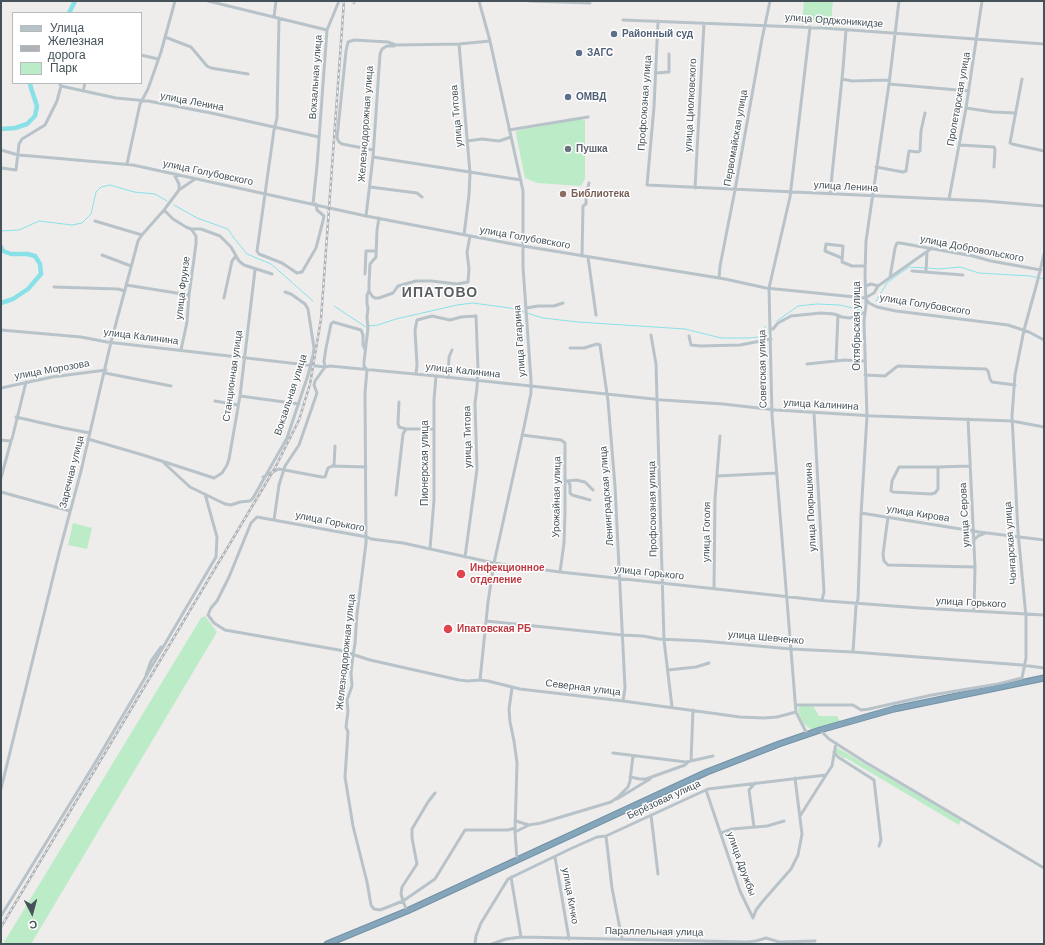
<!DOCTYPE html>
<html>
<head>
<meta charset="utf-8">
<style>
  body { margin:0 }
  #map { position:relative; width:1045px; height:945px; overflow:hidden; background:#efecec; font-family:Arial,sans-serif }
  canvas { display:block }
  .frame { position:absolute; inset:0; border:2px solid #455259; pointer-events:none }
  .legend { position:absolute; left:12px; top:12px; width:130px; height:72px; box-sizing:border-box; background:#fff; border:1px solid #b5babd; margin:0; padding:5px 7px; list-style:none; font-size:12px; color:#455259 }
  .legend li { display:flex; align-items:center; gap:8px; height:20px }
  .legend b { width:20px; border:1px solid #b5babd }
  .north { position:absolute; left:12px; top:893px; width:40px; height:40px; -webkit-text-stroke:3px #fff; paint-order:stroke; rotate:174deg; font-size:11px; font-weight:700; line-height:16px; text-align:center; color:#455259 }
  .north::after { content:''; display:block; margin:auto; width:14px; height:18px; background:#455259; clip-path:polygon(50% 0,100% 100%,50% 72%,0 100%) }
</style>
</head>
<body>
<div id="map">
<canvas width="1045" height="945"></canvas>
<div class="frame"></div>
<ul class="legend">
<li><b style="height:5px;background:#b8c3c9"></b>Улица</li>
<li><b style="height:5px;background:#afb3b7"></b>Железная дорога</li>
<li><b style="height:11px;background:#bbecc7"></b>Парк</li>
</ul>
<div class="north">С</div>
</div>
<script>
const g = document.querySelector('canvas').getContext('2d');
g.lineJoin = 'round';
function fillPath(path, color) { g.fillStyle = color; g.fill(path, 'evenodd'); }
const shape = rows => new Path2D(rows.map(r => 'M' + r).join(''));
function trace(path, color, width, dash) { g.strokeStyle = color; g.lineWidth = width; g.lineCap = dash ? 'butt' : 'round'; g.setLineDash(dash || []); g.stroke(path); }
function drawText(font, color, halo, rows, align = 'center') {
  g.font = font + ' Arial,sans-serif'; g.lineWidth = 3; g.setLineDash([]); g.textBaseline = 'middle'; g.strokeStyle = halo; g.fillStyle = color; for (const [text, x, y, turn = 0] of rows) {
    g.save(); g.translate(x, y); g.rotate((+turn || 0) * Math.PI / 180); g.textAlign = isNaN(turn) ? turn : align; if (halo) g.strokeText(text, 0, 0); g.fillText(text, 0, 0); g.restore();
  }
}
const green = shape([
  [804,1,833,1,831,23,802,21],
  [584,118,582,120,585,120,585,179,581,186,537,183,525,178,516,134,516,131],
  [73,523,92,528,87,549,68,545],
  [205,616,217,632,31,944,3,944,201,618],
  [800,706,813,706,819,716,837,716,840,721,839,722,815,730,812,730,804,724,799,714,798,708],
  [836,747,961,820,959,825,846,758,843,758,836,752]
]);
const stream = shape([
  [174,205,197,218,228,229,234,238,247,254,271,264,313,301],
  [1,231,19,230,39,221,72,225,82,223,91,214,96,192,101,187,110,185,134,192,155,194,167,201],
  [928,268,939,269,960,267,979,273,1030,276,1044,279],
  [876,301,887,283,899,274,909,267,925,268],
  [334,306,366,327],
  [527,313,543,318,578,322,685,329,721,338,749,338,759,337,766,326],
  [777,321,798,306,817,304,840,305,860,310,862,310],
  [369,326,378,325,396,319,457,305,473,303,517,309,524,312]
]);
const river = shape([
  [69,13,75,1],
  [1,129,15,128,27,124,35,116,37,106,31,88,30,83],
  [1,247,3,251,11,254,27,254,35,256,40,264,41,274,28,289,13,299,1,303]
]);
const minor = shape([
  [208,1,327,30],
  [479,1,490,41,523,191,523,267,531,380,531,393,524,427,494,563,488,602,480,680],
  [529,1,590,3],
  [274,17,276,1],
  [279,18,277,118,274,130,265,194,257,251,259,254,282,263,297,273,302,272,316,248,323,221,324,216,317,210,316,204],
  [623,20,823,28,1044,44],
  [658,21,654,107,647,185,985,201,1044,206],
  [165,37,191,47,207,66,211,68,248,74],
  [459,44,470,173,469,195,464,235],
  [141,55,158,59],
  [656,73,669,72,669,54],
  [842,79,852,81,889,80],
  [1022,79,1010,143,1012,144,1044,151],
  [889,84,969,91],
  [61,86,116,98,148,101,211,113,319,137],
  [83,91,85,83],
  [966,108,993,112,1015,113],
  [509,130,588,117],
  [467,141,482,139,499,141,511,137],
  [959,145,994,147,995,150,994,167],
  [1,150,18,155,31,156,133,165,366,216,523,246,725,279,766,288,865,298,869,303,877,307,896,311,1008,325,1029,332,1044,340],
  [373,150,342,144,339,142,337,138,346,51,348,42,354,40,388,42,396,45,459,44,490,41],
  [373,157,521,180],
  [127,164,140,104,148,89,161,52,175,1],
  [876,167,903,172,906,171,909,151,918,152,920,151,921,131,925,113],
  [1,168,16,170,19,144,22,139,45,125,57,101,61,86,59,83],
  [174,174,179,184,179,190],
  [370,187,417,193,422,197],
  [695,188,704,23],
  [830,194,843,69,846,30],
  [949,199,966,108,982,1],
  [313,204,317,166,327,30,339,1],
  [164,210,173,219,186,227,191,229,201,229,220,236,231,247,239,261,244,265,272,274],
  [366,216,373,157,380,54,382,49,387,46,394,46],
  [379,218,377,230,376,257,370,264,369,284,369,291,372,296,375,298,379,298,393,293,398,286,416,281,431,281,457,284,468,282,469,269,467,252,470,236],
  [95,221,142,235],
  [102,255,131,266],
  [582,256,583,206,586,204,586,190,588,187,589,183],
  [588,257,596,315],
  [842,258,825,251,826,244,843,246,842,262,852,266,865,266],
  [912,271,963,275],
  [926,271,927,252],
  [365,274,366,251,376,251],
  [890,277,895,248,897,243,900,243,973,256,991,261,1041,270],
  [719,278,720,266,735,190,762,39,770,1],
  [126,285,189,295],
  [866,286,871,284,878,286],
  [54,287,118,289,125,291],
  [369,291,367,295,367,304,368,308,367,317,368,328,364,362,364,366,367,370,365,393,366,543,357,614,355,644,353,655,351,673,352,686,347,700,348,711,346,727,348,732,345,777,353,826,367,882,371,905,374,909,380,910,403,901,407,911],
  [224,298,232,261,236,256],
  [865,298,874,293,878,286,932,248],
  [526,308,538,306,554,306,563,303],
  [771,329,773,329,778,323,791,316,821,313,834,314,842,317,849,318,854,317,865,312],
  [1,330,81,337,107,342,325,367,330,366,436,376,663,400,723,404,776,410,874,416,1012,421,1044,427],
  [651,335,656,364,664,640,672,707],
  [689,336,691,345,701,346,740,345,771,339],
  [570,348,584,348,597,344,600,345,608,401,615,486,625,688,623,701],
  [181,350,187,322,189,295,196,244,196,236,191,229],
  [836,361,838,315],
  [807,364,845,360,864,361],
  [105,373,171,386],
  [416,374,417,365,415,330,417,320,432,316,450,320,461,317,476,316,478,369,477,388,475,403,477,469,465,557],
  [865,375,885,376,895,368,898,366,986,369,988,371,990,379,992,382,1015,385],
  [448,378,449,357,452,350],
  [1,388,52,377,106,370],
  [240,396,299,404],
  [215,401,238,405],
  [399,402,398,423,399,427,406,429],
  [814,413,824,592,822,600],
  [16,417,64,428,90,433],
  [968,419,975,567,974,610],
  [522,435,561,440,565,443,565,513,564,543,560,572],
  [88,439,143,455,214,478,222,473,227,465,229,459,240,396,255,270],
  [1,440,10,441,12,439,26,382],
  [164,463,190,487,225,504,231,505,240,502,250,501,253,498,287,438,308,375,313,355,314,348,308,309,305,304,291,294,285,292],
  [334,466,335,446],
  [938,467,938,489,935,493,931,494,893,492,891,491,892,481,899,467,938,467,970,466],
  [717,476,777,473],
  [263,477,279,469,322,477,325,477,328,468,332,466,366,467],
  [1,478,11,441],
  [567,481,576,480,585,482,593,490],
  [568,481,570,485,570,493,572,495,590,500],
  [1,492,70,511],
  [396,495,403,434,406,429,434,429],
  [861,513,979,532,1044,540],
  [888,517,883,554,884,561,888,565,975,567],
  [274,520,279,485,285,466,299,445,317,393,314,385,315,381,325,367,324,361,326,348,331,324,333,322,361,330,363,335,363,345,365,349],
  [974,540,978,536,985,533],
  [430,549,434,500,434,400,436,376],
  [714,589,715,499,720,436],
  [486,621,622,635,643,636,659,639,703,641,791,649,853,652,1022,665,1044,668],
  [853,652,856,606,858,599,861,515,867,416,864,321,866,305,865,274,866,241,889,84,899,1],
  [668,670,696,667,709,663],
  [146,675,151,661,161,647],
  [512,688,509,709,510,722,514,741,517,763,515,832,517,860],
  [797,705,853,705,861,710,869,709,932,695,998,684,1022,678,1026,658,1026,617,1018,532,1012,416,1015,375,1024,330,1037,283,1044,254],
  [796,712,777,717,764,718,740,717,623,701,520,689,488,681,480,680,468,681,459,680,370,660,339,650,225,630,214,623,208,615,211,608,217,601,229,577,251,523,257,517,367,537,371,539,403,543,494,563,560,572,827,601,920,608,1044,615],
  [820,730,829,739,865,762,1044,868],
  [807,734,796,712,772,415,769,288,790,197,810,27],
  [834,752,838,757,874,780,881,840,879,846],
  [613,753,686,762,713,756],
  [691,761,693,710],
  [630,777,640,779,646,779,685,765,688,762],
  [1,789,59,553,81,471,111,342,138,241,141,236,164,210,179,190,195,179],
  [706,790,740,891,753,918,756,910,763,901,791,869,798,855,802,834,795,778],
  [435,793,428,802,412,829,412,838,417,864,402,887,401,894,403,901,435,879,465,830,508,830,515,828],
  [617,799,650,779],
  [651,815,658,874],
  [800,816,826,775],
  [515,820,519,822,529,825],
  [754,827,749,790,755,783],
  [515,832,529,825,541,823,611,802,618,797,628,787,630,781,633,756],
  [721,833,732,829,767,826,784,821],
  [606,836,612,888,622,939],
  [555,857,569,939],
  [511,877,521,937],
  [1,916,95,763,216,557,217,537,205,494],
  [475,944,476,936,481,923,508,879,570,849,597,837,606,836,708,789,826,775,832,766,836,743],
  [492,944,506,939,521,937,747,942,756,941,766,938,779,942,815,941]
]);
const highway = shape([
  [327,944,407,911,707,772,779,744,820,730,894,709,1044,678]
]);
const rail = shape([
  [354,3,355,1],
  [1,927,275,468,299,420,310,384,321,319,344,1]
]);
const markers = [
  [614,34,4,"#5c6f8a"],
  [579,53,4,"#5c6f8a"],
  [568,97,4,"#5c6f8a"],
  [568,149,4,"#6b7280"],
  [563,194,4,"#8d6e63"],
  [461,574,5,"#e0444e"],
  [448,629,5,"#e0444e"]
];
const streetNames = [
  ["улица Орджоникидзе",834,21,4],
  ["Вокзальная улица",316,77,-86],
  ["Пролетарская улица",959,99,-80],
  ["улица Ленина",192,102,11],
  ["Профсоюзная улица",645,103,-86],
  ["улица Циолковского",691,105,-87],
  ["улица Титова",457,116,-95],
  ["Железнодорожная улица",366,124,-86],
  ["Первомайская улица",736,138,-80],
  ["улица Голубовского",208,173,12],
  ["улица Ленина",846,187,3],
  ["улица Голубовского",525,238,10],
  ["улица Добровольского",972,249,11],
  ["улица Фрунзе",183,288,-83],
  ["улица Голубовского",925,305,9],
  ["Октябрьская улица",857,326,-90],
  ["улица Калинина",141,337,7],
  ["улица Гагарина",520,341,-94],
  ["Советская улица",763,369,-91],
  ["улица Морозова",52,370,-10],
  ["улица Калинина",463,371,6],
  ["Станционная улица",233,376,-82],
  ["Вокзальная улица",291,395,-72],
  ["улица Калинина",821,405,3],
  ["улица Титова",468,437,-91],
  ["Пионерская улица",425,463,-90],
  ["Заречная улица",72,472,-76],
  ["Ленинградская улица",607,496,-94],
  ["Урожайная улица",557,497,-89],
  ["улица Покрышкина",811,507,-93],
  ["Профсоюзная улица",653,509,-91],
  ["улица Кирова",918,514,9],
  ["улица Серова",965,515,-93],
  ["улица Горького",330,522,11],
  ["улица Гоголя",707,532,-89],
  ["Чонгарская улица",1011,543,-94],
  ["улица Горького",649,573,6],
  ["улица Горького",971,603,3],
  ["улица Шевченко",766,638,5],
  ["Железнодорожная улица",346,652,-84],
  ["Северная улица",583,688,7],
  ["Берёзовая улица",664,800,-25],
  ["улица Дружбы",741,864,70],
  ["улица Кичко",570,896,80],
  ["Параллельная улица",654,932,1]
];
const serviceNames = [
  ["Районный суд",622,34],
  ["ЗАГС",587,53],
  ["ОМВД",576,97]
];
const worshipNames = [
  ["Пушка",576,149]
];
const educationNames = [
  ["Библиотека",571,194]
];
const healthNames = [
  ["Инфекционное",470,568],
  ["отделение",470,580],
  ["Ипатовская РБ",457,629]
];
const districtNames = [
  ["ИПАТОВО",440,293]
];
fillPath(green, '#bbecc7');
trace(stream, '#89e1e8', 1);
trace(river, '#89e1e8', 4.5);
trace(highway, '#7091a6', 7);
trace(minor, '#b8c3c9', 3);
trace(highway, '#85a6ba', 5);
trace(rail, '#afb3b7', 2.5);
trace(rail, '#fff', 1, [3]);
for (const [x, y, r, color] of markers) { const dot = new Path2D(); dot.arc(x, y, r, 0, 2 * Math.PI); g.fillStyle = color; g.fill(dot); trace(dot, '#fff', 1.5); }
drawText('10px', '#455259', '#fff', streetNames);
drawText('bold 10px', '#4e5e75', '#fff', serviceNames, 'left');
drawText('bold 10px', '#5b616d', '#fff', worshipNames, 'left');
drawText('bold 10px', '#785e54', '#fff', educationNames, 'left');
drawText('bold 10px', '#be3a42', '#fff', healthNames, 'left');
g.letterSpacing = '1px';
drawText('bold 14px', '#595e61', '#fff', districtNames);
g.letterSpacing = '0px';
</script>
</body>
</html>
